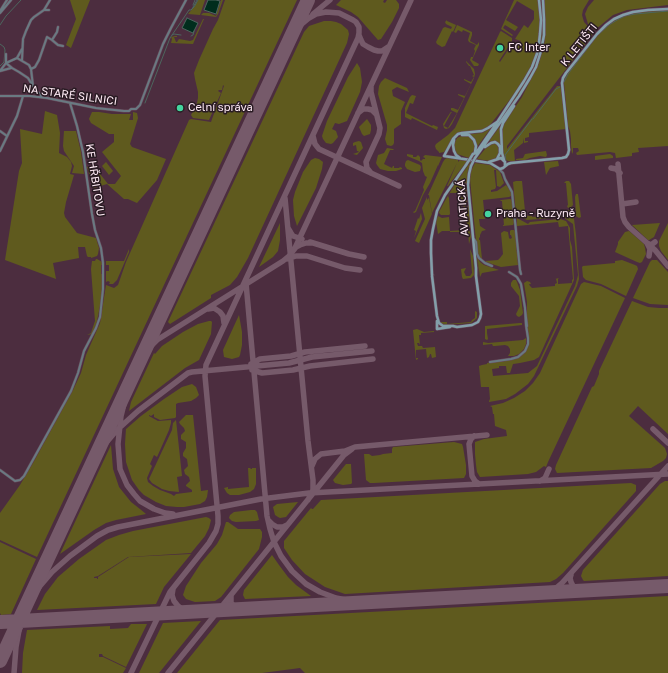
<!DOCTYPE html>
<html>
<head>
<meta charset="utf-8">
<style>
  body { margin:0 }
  canvas { display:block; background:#4c2d3f }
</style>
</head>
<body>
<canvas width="668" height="673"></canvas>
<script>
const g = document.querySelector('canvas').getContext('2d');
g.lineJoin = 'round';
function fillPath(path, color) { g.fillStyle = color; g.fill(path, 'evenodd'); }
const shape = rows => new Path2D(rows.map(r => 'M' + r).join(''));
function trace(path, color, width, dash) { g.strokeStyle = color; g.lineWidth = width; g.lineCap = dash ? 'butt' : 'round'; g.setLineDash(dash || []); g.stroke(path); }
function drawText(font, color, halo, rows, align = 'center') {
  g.font = font + ' "Golos Text",sans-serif'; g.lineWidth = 3; g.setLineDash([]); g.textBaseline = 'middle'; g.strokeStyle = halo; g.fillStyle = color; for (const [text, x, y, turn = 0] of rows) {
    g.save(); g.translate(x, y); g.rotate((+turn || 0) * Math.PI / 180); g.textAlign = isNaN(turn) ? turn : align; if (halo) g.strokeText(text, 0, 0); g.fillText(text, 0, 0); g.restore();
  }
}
const green = shape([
  [70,0,90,0,71,48,66,45,76,19],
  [198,0,205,0,200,15,188,14,194,7],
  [221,0,223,0,218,14,216,17,201,15,203,13,209,13,216,16],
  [225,0,297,0,37,557,0,540,0,513,20,485,33,463,73,390,81,373,86,355,100,323,106,285,114,288,118,285,126,262,189,120,191,119,211,122,224,86,223,85,222,90,219,90,218,91,221,93,209,120,193,118,191,115,197,103,198,98,198,92,195,79,194,73,199,60,213,29,218,20],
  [341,0,384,0,383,2,385,3,387,0,396,0,399,4,399,8,392,22,381,39,378,40,358,17,351,12,336,5],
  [514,0,538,0,540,24,539,38,535,56,530,68,515,93,490,125,484,129,478,131,458,134,444,152,439,153,439,152,436,149,435,146,436,144,448,135,455,128,500,32,501,31,512,38,512,41,499,61,500,62,510,47,514,48,518,42,520,43,521,41,515,39,524,25,528,28,534,19,534,11,517,1,506,20,518,27,515,31,505,25,503,28,513,35,512,36,501,29],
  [540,0,541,0,542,10,543,33,540,51,535,65,523,87,503,117,475,155,522,87,533,68,537,58,541,38,542,18],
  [545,0,589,0,583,10,582,15,584,22,593,32,593,34,507,146,507,149,557,86,560,86,561,89,566,129,529,133,529,137,525,138,525,141,528,141,528,142,524,143,523,138,523,143,514,150,515,161,508,161,504,158,503,155,502,138,503,126,505,122,522,97,539,63,545,40],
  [594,0,668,0,668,5,627,10,613,15,595,30,588,24,585,14,588,7],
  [668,10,668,146,638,148,639,152,632,153,632,156,616,158,615,153,610,152,577,155,576,153,579,151,578,148,573,148,573,152,572,154,571,145,571,139,570,131,568,126,564,83,564,79,567,73,603,29,614,20,623,16,633,13,643,11],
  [203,19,204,19,193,44,171,43,172,39,171,37,175,36,177,36,177,37,174,37,176,42,177,42,179,39,190,41,193,40],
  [447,20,447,21,456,25,453,32,452,31,445,46,442,47,437,44,436,42,443,28,445,27,451,29,452,27,446,24,445,22],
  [324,21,331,21,336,22,341,24,348,30,349,34,347,43,248,258,237,277,230,285,211,295,211,298,170,324,168,322,304,32,309,26],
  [457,25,472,32,472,35,470,41,477,45,479,42,479,45,472,60,479,64,478,66,474,66,470,60,471,57,473,57,475,51,474,49,476,45,469,42,468,40,470,33,463,30,462,32,458,30,456,33,454,32],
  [466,61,474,69,475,74,474,78,452,124,449,128,446,129,444,128,443,124,450,113,451,112,452,113,451,113,444,126,448,128,457,113,451,110,451,108,453,108,458,110,464,98,458,95,458,94,465,96,471,84,464,80,464,79,471,82,474,77,472,76,474,75,470,66,469,66,466,62],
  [357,63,360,68,362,82,360,92,347,121,339,124,335,123,332,129,336,131,338,137,333,143,331,144,326,143,323,139,322,136,327,121,348,77],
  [385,78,407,88,409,92,397,87,392,90,393,96,405,102,401,111,401,124,394,129,394,143,393,145,391,146,387,145,385,139,387,130,387,125,378,94,379,86,381,82],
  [412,95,416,96,413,104,410,103,406,113,432,126,433,125,438,127,437,130,412,118,411,120,405,117,405,108,410,97],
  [45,111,57,115,60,133,59,153,67,157,71,162,72,166,70,174,74,175,66,202,64,213,65,217,77,233,96,238,99,248,98,254,97,256,91,258,91,257,88,257,87,256,85,247,78,247,79,258,53,263,56,279,5,260,19,171,22,163,20,129,42,134],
  [92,112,99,112,112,114,131,114,129,120,133,120,133,112,137,113,138,118,130,144,132,147,166,159,157,180,137,203,128,199,124,199,107,184,94,188,87,167,93,165,108,184,115,184,121,176,102,152,114,142,114,134,109,134,91,123,89,119],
  [367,119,371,125,371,130,370,134,364,136,362,134,359,127],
  [501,125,500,145,496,142,489,141],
  [491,128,477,147,475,139,469,134,482,133],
  [64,131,76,131,81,152,84,174,72,173,74,166,64,151,63,146],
  [463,135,469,136,472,139,475,145,474,150,469,158,457,154,455,151,454,147,454,144,457,138],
  [355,142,359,141,361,142,363,148,357,155,353,154,359,152,358,151,357,151,356,145,353,146,353,143],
  [494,143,497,145,498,147,499,153,497,157,490,161,477,159,489,144],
  [387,148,393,149,394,150,390,150,384,164,392,168,393,166,394,166,394,168,399,168,400,167,402,168,402,169,396,171,388,171,380,169,377,165,376,163,378,155,384,153],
  [546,151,547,155,546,157,540,156,530,158,525,160,516,160,516,159,523,158,525,154],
  [407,154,413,155,413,157,416,157,418,155,420,157,420,160,421,161,423,159,425,159,425,158,423,157,425,155,442,157,438,166,438,165,430,183,423,195,416,212,414,213,413,212,415,211,424,190,423,187,427,177,425,176,423,171,422,163,419,161,407,156],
  [610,154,613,156,613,158,595,160,595,156],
  [315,158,319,159,323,162,322,169,316,188,297,226,294,216,293,200,295,192,303,172,311,160],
  [447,158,458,159,458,162,460,160,467,161,448,186,447,186,457,163,432,213,429,195,428,195,443,162,445,159],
  [408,160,420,165,421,167,420,171,415,172,407,169,405,166,405,164,406,161],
  [472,160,468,170,467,184,462,180,457,181],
  [558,161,559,166,550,168,546,175,544,162],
  [106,162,113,171,109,175,102,166],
  [475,163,490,165,500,172,504,183,500,187,497,186,496,170,494,170,496,187,495,189,491,190,491,192,497,191,506,185,511,191,511,196,509,197,483,200,485,219,479,219,480,226,486,230,482,231,480,235,480,237,479,238,479,240,480,240,482,259,479,257,477,251,470,179,471,171],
  [516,181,522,181,525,211,525,213,528,216,532,216,532,217,558,215,566,210,571,210,573,211,576,235,579,279,577,286,534,376,528,384,515,394,506,399,489,402,489,401,490,399,489,387,481,387,479,366,482,365,487,364,487,363,505,361,519,357,525,351,528,346,529,340,527,318,527,302,524,283,527,281,530,282,531,284,529,284,530,286,532,288,555,286,555,284,557,283,556,279,555,279,559,278,558,279,558,284,572,283,572,280,573,279,568,226,559,227,558,222,517,226,517,218,528,224,530,222,560,219,566,221,570,228,570,240,572,247,574,280,539,357,534,360,520,363,513,364,510,373,507,373,506,366,499,366,499,368,492,369,493,376,528,373,537,366,575,286,577,279,578,275,573,224,563,217,527,220,519,216,516,214,513,182],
  [566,181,569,181,571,184,573,205,571,207,568,208,567,206,568,205,566,183,564,183],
  [459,182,463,183,466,186,467,201,466,205,464,208,462,200,460,196,456,193,450,193,448,196,449,198,450,214,449,215,441,215,439,213,439,212,446,199,455,184],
  [576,194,578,194,581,217,579,218,576,216,575,197],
  [427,197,427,200,429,198,432,214,419,243,415,241,425,219,422,208],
  [510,199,512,200,514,223,513,225,503,226,503,225,504,225,502,201,500,201,501,200],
  [469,205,471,229,465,221,464,212,465,210],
  [421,213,422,219,414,238,416,231,414,230,418,218,419,219],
  [438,216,442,218,449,217,450,231,442,231,438,234,436,221],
  [280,223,280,240,278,251,273,257,259,267],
  [660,223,654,237,649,240,648,240,632,225],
  [668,223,668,260,661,251,659,246,659,241],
  [465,226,467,227,470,232,471,237,469,244,468,232,450,232,450,231,464,230],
  [511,230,514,230,515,231,518,265,501,267,486,262,486,261,498,260,500,258,503,254,501,233,504,231,508,232,509,238,510,239,512,238,511,235,510,235,510,231],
  [629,231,644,244,645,248,646,254,642,262,640,263,637,262,615,252,618,244,618,242,625,232],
  [129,249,129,252,117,280,113,284,109,284,110,282,108,281,106,282,106,271,109,271,109,265,106,265,106,261,124,261],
  [470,249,473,256,474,275,471,278,463,279,462,277,461,269,466,268,464,272,466,276,470,276,472,273],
  [477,257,480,262,484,265,499,270,482,273,480,277,478,262,479,278],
  [96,259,97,259,102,262,102,265,101,265,101,274,103,274,102,296,96,326,92,334,87,335,91,333,95,321,91,269,92,261,95,261],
  [622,260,635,265,637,266,638,269,626,296,601,284,586,280,583,277,582,267,583,266,615,263,615,261],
  [652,260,657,260,668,272,668,305,650,304,633,298,650,262],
  [513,280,516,280,517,282,520,290,523,313,522,315,519,317,517,316,516,314,520,306,519,296,511,286,511,283],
  [584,282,601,286,625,298,548,462,546,467,544,466,536,472,528,474,480,477,477,472,476,465,475,454,475,442,484,439,507,436,506,430,495,426,494,414,493,414,492,407,490,406,503,403,514,398,525,391,533,383,540,373,581,284],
  [632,301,648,307,659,308,668,308,668,434,638,406,629,416,665,448,667,454,666,458,663,461,651,468,557,473,555,469,556,465,592,387,594,386,599,374,599,371],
  [475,311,477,312,477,318,471,323,445,325,439,322,447,322,447,324,471,322,472,320,475,318],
  [239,315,242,332,242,345,240,355,239,357,232,359,224,357,223,350],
  [209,321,211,321,212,322,211,334,199,360,185,368,129,411,131,402,154,353,155,354,162,346,183,332,198,324],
  [520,323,522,323,522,325,487,329,487,333,488,339,487,340,485,339,485,326],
  [417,329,424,332,434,331,434,332,421,333,421,335,419,335,420,345,419,343,417,343,418,346,422,346,423,348,435,347,436,357,432,358,431,354,430,354,429,357,427,358,426,349,416,350,416,358,418,358,418,359,416,360,413,330],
  [526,338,526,344,524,349,519,354,514,356,508,356,510,353,510,349,508,346,505,345,495,346,493,346,492,344,483,345,483,342,488,343,523,340],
  [192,384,196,387,199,395,196,398,191,401,178,403,176,404,176,417,175,418,160,420,154,417,154,414,151,416,149,415,149,416,158,421,171,420,171,423,169,430,157,457,154,455,150,464,152,466,147,478,148,482,153,486,160,490,171,494,174,496,176,494,192,492,192,490,186,486,186,485,190,481,189,477,185,474,184,470,188,466,187,459,183,456,183,453,186,448,186,442,181,439,181,435,185,431,184,428,180,424,179,422,186,415,193,415,201,491,208,490,207,497,205,501,200,504,184,507,177,507,166,506,156,502,144,495,139,490,132,480,126,462,125,444,126,429,141,416,164,399,182,387],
  [176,420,182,476,177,477,179,492,169,491,162,489,152,483,149,479,172,430,173,423],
  [454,442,462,444,463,447,466,465,466,474,464,478,374,483,370,483,366,480,364,454,369,454,372,456,380,455,383,454,392,453,392,449,393,447],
  [111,445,113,469,119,487,131,502,140,509,146,514,116,520,106,523,94,530,60,554],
  [346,464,351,464,352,483,351,484,343,485,335,483,333,480],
  [248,468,250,468,251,469,252,469,252,468,256,468,256,484,254,489,250,492,239,495,230,495,227,493,224,488,228,487,228,489,249,487],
  [665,481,668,481,668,576,584,581,583,580,581,576,583,570,660,484],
  [631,483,636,485,636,491,563,573,556,579,550,582,345,594,325,587,305,574,292,560,284,548,284,541,311,508,312,509,313,509,321,500],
  [298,502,286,517,280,518,278,517,275,515,273,507,277,504],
  [251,510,255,510,257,512,259,520,256,521,236,522,232,521,229,518,230,515,234,512],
  [206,517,209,518,211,520,209,528,205,536,191,553,128,557,98,576,94,577,94,578,97,578,97,579,98,579,98,577,129,557,191,554,164,587,156,604,37,610,45,594,58,577,79,559,106,540,119,535,133,531],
  [226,522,228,522,238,529,260,529,262,532,262,537,259,549,221,597,215,601,195,602,186,599,183,595,186,586,201,563,217,544,222,535],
  [0,542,36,559,11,614,1,615,0,613],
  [272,555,279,565,288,577,296,585,311,596,245,599,243,595,244,590],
  [668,596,668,673,305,673,300,668,262,673,177,673,220,620],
  [201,621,159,673,139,673,163,623],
  [131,624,147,624,126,667,103,656,102,654,99,654,99,657,103,657,126,668,123,673,22,673,23,653,27,630,110,626,110,629,128,628]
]);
const water = shape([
  [208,0,216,0,220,1,216,14,204,10,208,0],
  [187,18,198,23,193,33,182,28,187,18]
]);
const stream = shape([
  [193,5,195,0],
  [192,9,197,0],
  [0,25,6,16,21,0],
  [172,35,174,34,181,35],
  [598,35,609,25,617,20,625,16,635,14,668,11],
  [191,36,193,35,194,31],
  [0,44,4,47,5,50,4,62,0,66],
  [564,82,568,74,597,36],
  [145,103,170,38,185,16,189,10,191,10,194,7,198,0],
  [533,119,556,89,560,87],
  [506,161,505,155,532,119]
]);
const taxiway = shape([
  [313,14,330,0],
  [359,35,361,40,363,44,368,47,374,50,378,51,382,51,388,47],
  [371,87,371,92,380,128,379,134,366,162,367,168,371,173],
  [358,113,363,109,368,109,372,110,376,114],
  [313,136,315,144,319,149,399,186],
  [618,164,623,217,625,222,629,227,655,250,668,266],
  [611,168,616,169,620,173],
  [285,198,308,441,313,480,313,490,308,500],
  [622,204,636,202],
  [288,228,291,233,293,236,302,239],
  [310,242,349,254,364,257],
  [295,248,411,0],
  [649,256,650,249,647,243,651,245,655,242],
  [287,259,296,256,307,256,345,268,360,270],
  [246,283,267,516,270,529,274,542,281,556,292,571,306,584,320,592,336,598,351,601,362,602,387,601],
  [208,309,214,308,220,312,223,316,224,323],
  [251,364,260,359,291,356,305,352,365,346],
  [252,370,262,373,293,370,310,366,373,359],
  [653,429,668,443],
  [474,436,471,439,469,444,472,476,475,481,479,484],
  [312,466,315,459,321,454,345,451,355,447,487,435],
  [540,481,545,478,549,469],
  [78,492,95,460,105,444,117,430,138,411,188,373,192,372,289,363,312,357,372,351],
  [173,514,165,513,154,509,140,501,134,494,127,485,120,469,118,444,121,416,128,388,139,363,147,350,157,340,283,261,289,256,296,247,300,245,306,243,312,243],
  [269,521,272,524,277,527,283,527,287,525],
  [571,575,570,578,571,582,573,586,576,589,581,590,598,590],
  [173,589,172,595,174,601,178,606,183,610,189,611,212,610,220,607],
  [32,592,39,578],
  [520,594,547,592,556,588,562,583,668,466],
  [231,596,231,603,234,606,237,608,240,609,260,608],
  [12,637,22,614,31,599,40,586,52,572,70,556,97,536,108,530,118,527,261,499,309,493,668,474],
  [14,673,16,647,20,625],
  [131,673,170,592,209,543,216,531,218,524,218,516,205,376,206,365,358,38,359,33,359,27,356,22,353,20,339,13,326,12,316,14,309,18,296,29,285,51],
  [168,673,344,455,352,449]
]);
const runway = shape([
  [1,622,668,586],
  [0,661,308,0]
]);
const secondaryTunnel = shape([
  [433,276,433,274]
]);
const street = shape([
  [44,10,50,0],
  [0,11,7,0],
  [0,13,11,0],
  [52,40,57,32,58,27],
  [17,58,22,49],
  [22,60,23,39,26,31,31,20,34,17,44,10,49,10],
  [31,69,35,67,39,60,47,37,52,40,58,45,63,46],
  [0,71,6,63,6,54],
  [0,71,11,68],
  [33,86,31,69,29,65,17,58,6,63,12,68,19,72,28,78,36,91,41,94,41,97],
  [0,96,30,96,47,98,96,108,124,111,129,111,131,109,136,109,140,105,163,44,171,28,186,0],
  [0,131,7,136],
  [0,151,17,116,23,96],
  [499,169,503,173,505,179,512,192,520,270,521,274],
  [474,239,476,242,477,254,479,258,485,263,492,266],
  [525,309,527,326],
  [490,362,511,359,518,357,525,351,528,344,528,338,526,325,525,308,521,284,517,277,509,272],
  [0,470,15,481,20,480,24,476,71,391,78,373,84,351,96,328,100,317,103,289,103,263,101,248,95,230,92,214,83,152,77,126,70,103]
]);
const secondary = shape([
  [462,135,469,135,474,140,476,146,475,152],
  [454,140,453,145,454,151,456,155,460,158],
  [485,147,491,143,495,142,498,144,500,147,500,153,497,159],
  [473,154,476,153,496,124,524,81,532,67,538,51,540,34,541,20,539,0],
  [444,156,490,163,500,169,503,168,508,164,511,163,562,158,566,157,568,154,569,150,562,83,563,78,566,73,597,34,606,25,614,19,623,15,633,12,648,10,668,9],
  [444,156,453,139,458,134,462,133,482,131,488,128,497,122],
  [475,158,519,96,530,78,536,67,541,51,544,35,544,19,543,0],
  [504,160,502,153,501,129,503,123,514,106],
  [489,162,501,158,505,162,505,166],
  [432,275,431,253,431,240,433,229,437,211,445,195,466,165],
  [432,276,437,316,439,323,443,326,453,326,457,327,472,325,478,322,480,318,481,314,476,276,476,268,468,185,469,174,471,166],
  [437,321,437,329,450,327]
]);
const secondaryBridge = shape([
  [466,165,473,154],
  [471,166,475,158]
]);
const markers = [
  [500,48,4,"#44d49f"],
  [180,108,4,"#44d49f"],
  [488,214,4,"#44d49f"]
];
const streetNames = [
  ["K LETIŠTI",579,45,-51],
  ["NA STARÉ SILNICI",70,95,8],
  ["KE HŘBITOVU",95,180,81],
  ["AVIATICKÁ",463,208,-94]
];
const poiNames = [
  ["FC Inter",508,48],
  ["Celní správa",188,108],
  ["Praha - Ruzyně",496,214]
];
fillPath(green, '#5f5a1e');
fillPath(water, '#002d1d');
trace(water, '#4c665e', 1);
trace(stream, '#4c665e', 1);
trace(taxiway, '#765a6a', 5.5);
trace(runway, '#765a6a', 14);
trace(secondaryTunnel, '#67495a', 2.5, [2.5, 1]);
trace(street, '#684b5c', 3);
trace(secondary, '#684b5c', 3.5);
trace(street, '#697a82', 2);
trace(secondary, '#839faa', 2.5);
trace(secondaryBridge, '#684b5c', 3.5, []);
trace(secondaryBridge, '#839faa', 2.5);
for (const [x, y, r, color] of markers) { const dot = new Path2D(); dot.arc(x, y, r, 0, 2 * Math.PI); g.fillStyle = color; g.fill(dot); trace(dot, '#291b23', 1.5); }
drawText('11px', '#feeaf4', '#291b23', streetNames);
drawText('11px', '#feeaf4', '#291b23', poiNames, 'left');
</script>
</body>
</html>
